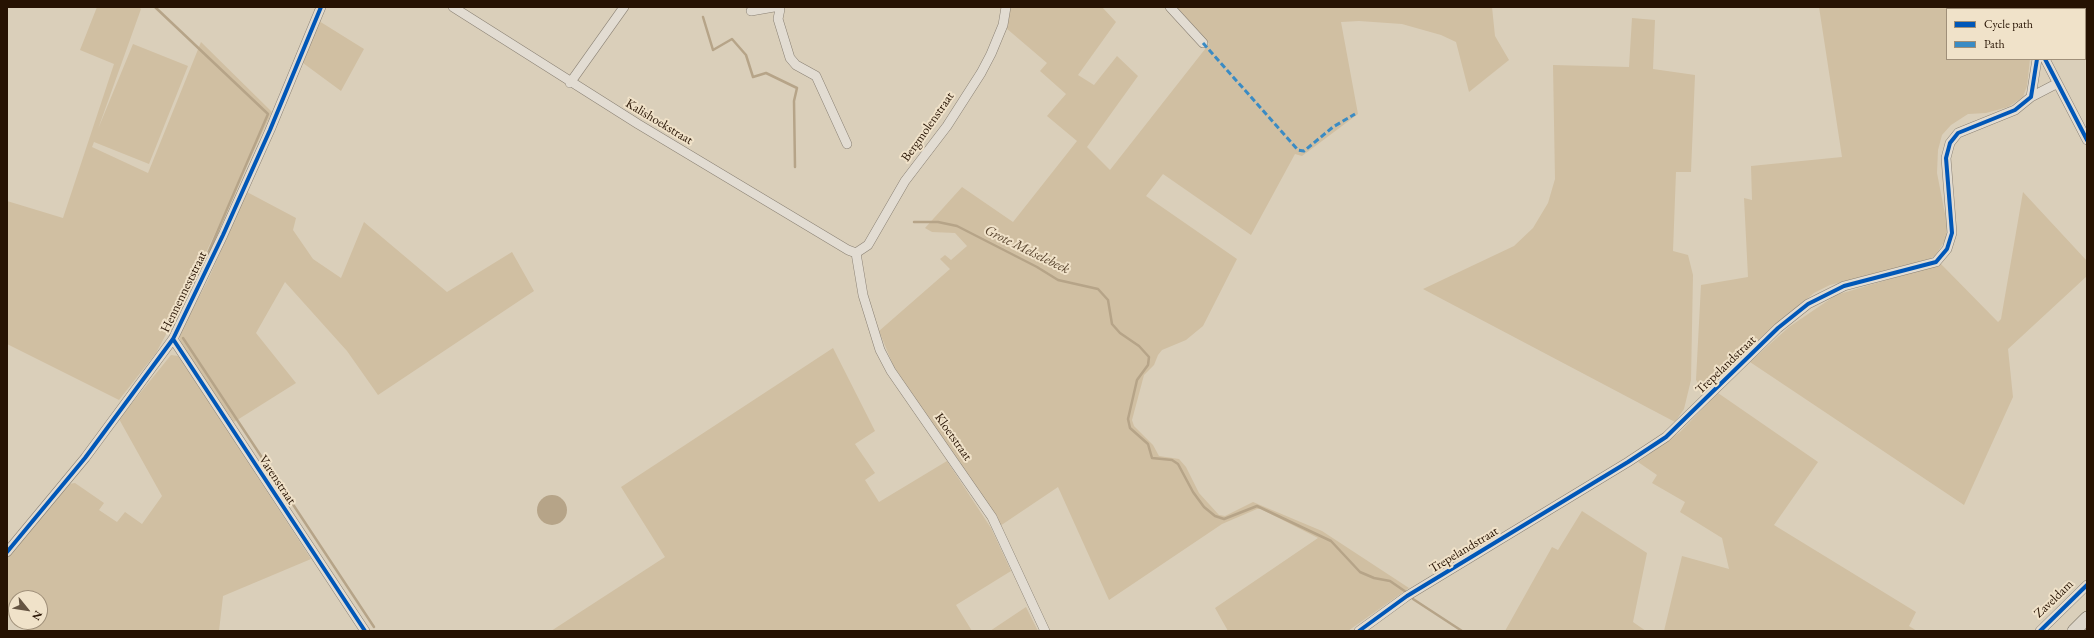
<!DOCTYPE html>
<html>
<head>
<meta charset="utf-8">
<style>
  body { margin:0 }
  #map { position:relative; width:2094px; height:638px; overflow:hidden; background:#dacfba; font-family:"EB Garamond",serif }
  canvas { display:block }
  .frame { position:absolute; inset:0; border:8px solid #261202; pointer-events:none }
  .legend { position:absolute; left:1946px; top:8px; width:140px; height:52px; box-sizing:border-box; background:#f0e2c9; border:1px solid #9f8f79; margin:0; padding:5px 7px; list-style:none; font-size:12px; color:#261202 }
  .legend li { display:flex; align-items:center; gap:8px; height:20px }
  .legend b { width:20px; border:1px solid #9f8f79 }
  .north { position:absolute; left:8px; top:590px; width:40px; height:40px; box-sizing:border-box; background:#f0e2c9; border:1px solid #9f8f79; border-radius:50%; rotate:120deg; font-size:11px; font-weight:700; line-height:16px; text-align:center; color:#261202 }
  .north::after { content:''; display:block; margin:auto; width:14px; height:18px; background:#655442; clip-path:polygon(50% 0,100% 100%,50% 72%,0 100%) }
</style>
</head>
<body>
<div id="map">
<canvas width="2094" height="638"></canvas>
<div class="frame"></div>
<ul class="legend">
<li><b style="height:5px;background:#0057b8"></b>Cycle path</li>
<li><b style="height:5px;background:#3a8bc4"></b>Path</li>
</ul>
<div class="north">N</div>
</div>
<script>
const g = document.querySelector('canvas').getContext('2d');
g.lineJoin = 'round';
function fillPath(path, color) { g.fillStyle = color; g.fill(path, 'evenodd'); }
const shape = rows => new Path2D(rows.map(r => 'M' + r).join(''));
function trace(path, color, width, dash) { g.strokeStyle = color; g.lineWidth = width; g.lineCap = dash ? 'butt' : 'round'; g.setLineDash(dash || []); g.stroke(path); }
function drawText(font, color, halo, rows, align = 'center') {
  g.font = font + ' "EB Garamond",serif'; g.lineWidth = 4; g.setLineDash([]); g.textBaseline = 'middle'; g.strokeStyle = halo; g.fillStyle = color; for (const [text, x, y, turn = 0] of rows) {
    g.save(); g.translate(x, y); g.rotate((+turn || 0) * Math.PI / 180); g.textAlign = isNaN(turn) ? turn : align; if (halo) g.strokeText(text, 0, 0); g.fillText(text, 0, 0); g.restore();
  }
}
const green = shape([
  [97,7,139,7,141,9,98,129,133,44,188,66,149,164,94,142,92,147,148,173,201,42,272,112,179,310,156,353,119,400,7,344,7,201,63,218,114,64,80,50],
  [1009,7,1102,7,1116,22,1078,75,1094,85,1117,56,1138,76,1087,147,1110,170,1209,44,1174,7,1492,7,1495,36,1509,60,1469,92,1456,42,1441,35,1402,24,1359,21,1341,22,1358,114,1302,156,1295,154,1251,235,1163,174,1146,196,1237,259,1203,326,1186,340,1162,350,1158,355,1154,365,1144,375,1132,420,1134,426,1153,445,1159,456,1179,459,1186,467,1199,493,1219,515,1225,516,1253,502,1322,531,1409,588,1348,631,1228,631,1215,608,1318,538,1261,509,1257,509,1222,524,1109,600,1058,487,1000,526,893,365,879,331,950,269,940,259,945,255,951,260,967,246,955,233,932,232,925,228,962,187,1013,222,1077,141,1047,116,1066,94,1040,71,1047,63,1006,28],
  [1819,7,2025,7,2025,9,1947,9,1947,59,2030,59,2027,86,2023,97,2008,107,1986,113,1968,114,1951,125,1942,135,1938,150,1937,173,1947,224,1946,239,1935,256,1925,261,1830,285,1814,293,1765,334,1709,388,1704,387,1700,386,1696,380,1701,285,1748,277,1744,198,1752,200,1751,166,1842,157],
  [1632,18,1655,20,1653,69,1695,75,1691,172,1676,172,1673,251,1688,255,1693,275,1691,380,1684,409,1675,422,1423,289,1514,246,1533,228,1548,203,1555,179,1553,65,1629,67],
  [319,21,364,49,341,91,303,63],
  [247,192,296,218,293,230,313,259,341,278,364,222,447,292,512,252,534,291,378,395,347,351,285,282,256,333,296,383,234,422,181,345,180,339,180,333,208,280],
  [2023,192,2087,261,2087,276,2008,349,2013,397,1964,505,1750,362,1789,327,1836,295,1941,264,1998,322,2001,319],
  [833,348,875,431,855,444,875,473,865,480,879,502,947,461,991,528,1011,571,956,605,972,631,551,631,665,557,621,487],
  [171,355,178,356,182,361,311,559,223,596,219,631,28,631,17,622,40,622,40,598,16,598,16,622,7,614,7,558,68,484,75,483,104,503,99,510,117,522,125,512,142,524,162,496,119,419],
  [1718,393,1818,462,1774,525,1916,612,1909,626,1917,631,1664,631,1682,556,1729,569,1722,538,1680,512,1685,502,1652,483,1657,475,1638,462,1680,432],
  [1582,511,1647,553,1633,622,1646,631,1505,631,1552,547,1558,550],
  [1026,607,1038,631,990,631]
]);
const water = shape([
  '537 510a15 15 0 1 1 30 0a15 15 0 1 1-30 0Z'
]);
const stream = shape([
  [155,7,268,114,206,258,171,330],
  [703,17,713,50,732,39,746,55,753,77,766,73,797,88,794,101,795,167],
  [914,222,938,222,957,226,1037,267,1058,280,1098,289,1108,300,1112,324,1120,333,1139,346,1149,357,1148,365,1137,380,1128,419,1130,428,1148,444,1152,458,1172,460,1178,464,1193,492,1204,507,1215,516,1224,519,1257,506,1331,541,1360,572,1374,578,1390,581,1406,592],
  [183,338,374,627],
  [1413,599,1462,631]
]);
const minor = shape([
  [453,7,638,124,848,250,856,253],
  [1170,7,1203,43],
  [2030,7,2031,9],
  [780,9,778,19,790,58,796,65,816,76,847,144],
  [751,11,774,7],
  [2045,59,2087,140],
  [570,83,624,7],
  [2031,97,2037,59],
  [856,253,863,295,880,350,891,371,992,517,1045,631],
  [856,253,868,245,905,181,947,126,981,73,991,54,1003,25,1006,7],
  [173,339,365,631],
  [7,552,85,458,173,339,223,235,270,130,321,7],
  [1359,631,1407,596,1628,462,1666,437,1778,328,1808,304,1844,286,1936,262,1947,249,1952,233,1946,158,1950,143,1958,133,2015,110,2031,97,2056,84],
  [2040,631,2087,585]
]);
const highway = shape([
  [2074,631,2087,618]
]);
const quiet = shape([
  [1203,43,1298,150,1304,151,1333,127,1355,114]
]);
const cycleway = shape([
  [2045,59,2087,140],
  [173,339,365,631],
  [7,552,85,458,173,339,223,235,270,130,321,7],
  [1359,631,1407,596,1628,462,1666,437,1778,328,1808,304,1844,286,1936,262,1947,249,1952,233,1946,158,1950,143,1958,133,2015,110,2031,97,2037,59],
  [2040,631,2087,585]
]);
const streetNames = [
  ["Kalishoekstraat",659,122,31],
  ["Bergmolenstraat",928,127,-55],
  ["Hennenneststraat",184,292,-64],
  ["Trepelandstraat",1726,365,-44],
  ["Kloetstraat",953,437,55],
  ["Varenstraat",277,480,56],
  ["Trepelandstraat",1464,550,-31],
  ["Zaveldam",2054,599,-44]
];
const waterNames = [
  ["Grote Melselebeek",1027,250,26]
];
fillPath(green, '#d0bfa2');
fillPath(water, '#b6a488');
trace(stream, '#b6a488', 2.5);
trace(minor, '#8a8174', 10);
trace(highway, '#70685b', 14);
trace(minor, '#e2dcd2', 9);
trace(highway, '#ddd6ca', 13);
trace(quiet, '#3a8bc4', 3, [6, 3]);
trace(cycleway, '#0057b8', 4);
drawText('13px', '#261202', '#f0e2c9', streetNames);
drawText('italic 14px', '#59452f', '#f0e2c9', waterNames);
</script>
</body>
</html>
